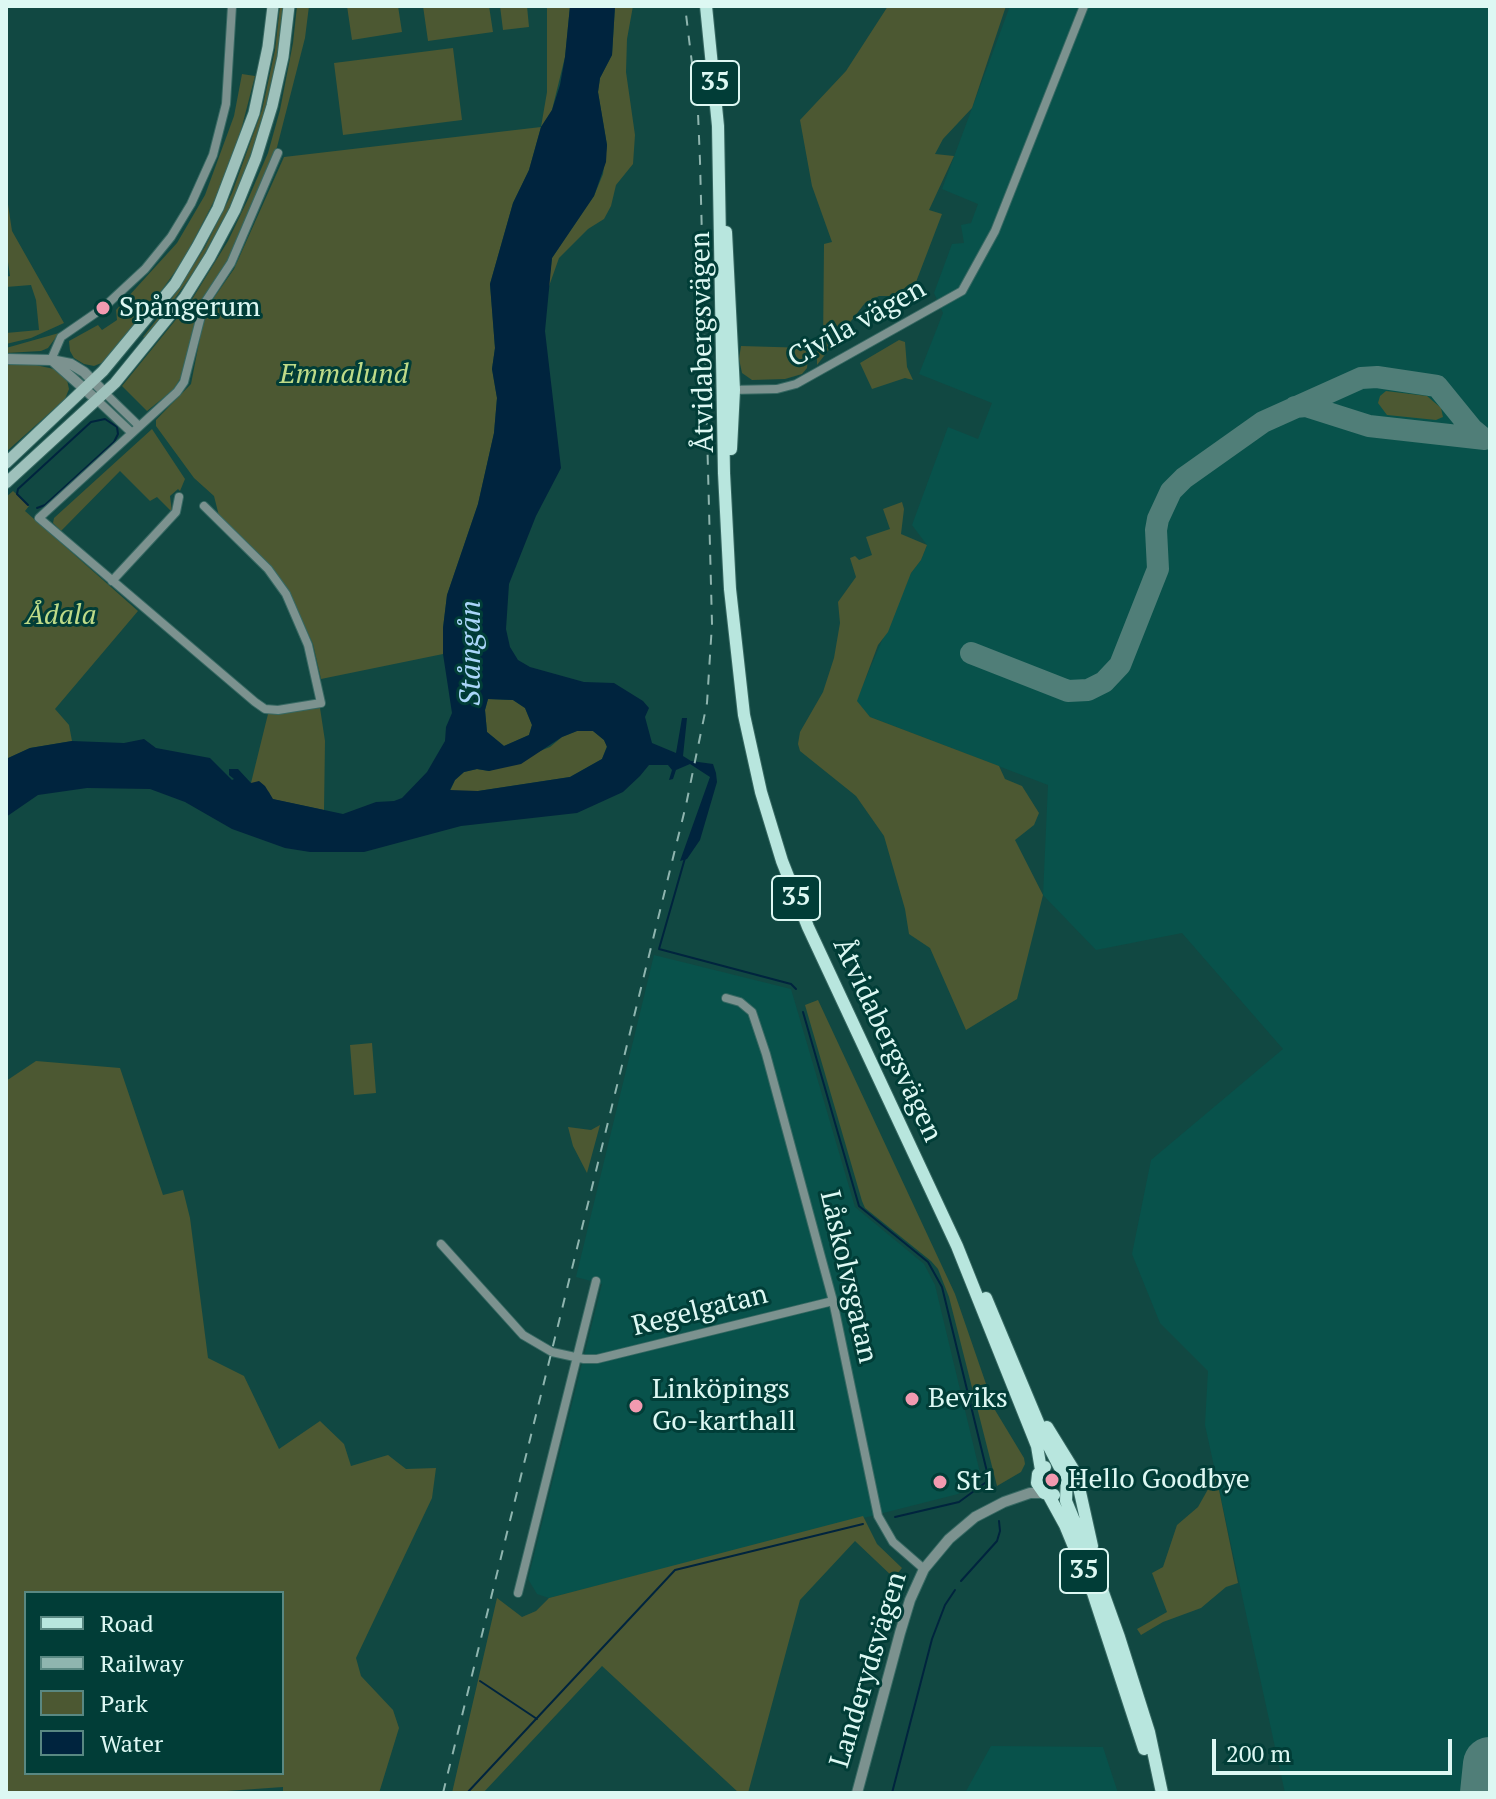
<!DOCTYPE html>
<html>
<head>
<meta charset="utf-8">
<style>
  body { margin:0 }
  #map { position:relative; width:1496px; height:1799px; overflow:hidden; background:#114842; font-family:"PT Serif",serif }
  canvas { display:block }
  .frame { position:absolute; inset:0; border:8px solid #ddf8f3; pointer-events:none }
  .legend { position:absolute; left:24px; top:1591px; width:260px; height:184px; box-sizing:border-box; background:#013d37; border:2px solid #598882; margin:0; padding:10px 14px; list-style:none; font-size:24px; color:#ddf8f3 }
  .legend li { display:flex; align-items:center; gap:16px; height:40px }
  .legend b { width:40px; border:2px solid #598882 }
  .scale { position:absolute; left:1212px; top:1739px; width:240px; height:36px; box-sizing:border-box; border:4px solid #ddf8f3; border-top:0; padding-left:10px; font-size:24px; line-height:28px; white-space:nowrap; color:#ddf8f3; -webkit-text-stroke:6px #013d37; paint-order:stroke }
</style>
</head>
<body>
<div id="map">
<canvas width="1496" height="1799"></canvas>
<div class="frame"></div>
<ul class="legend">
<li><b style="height:10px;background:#b8e6de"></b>Road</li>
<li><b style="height:10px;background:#8fb5af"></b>Railway</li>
<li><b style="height:22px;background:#4c5832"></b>Park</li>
<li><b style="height:22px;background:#00243e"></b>Water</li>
</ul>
<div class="scale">200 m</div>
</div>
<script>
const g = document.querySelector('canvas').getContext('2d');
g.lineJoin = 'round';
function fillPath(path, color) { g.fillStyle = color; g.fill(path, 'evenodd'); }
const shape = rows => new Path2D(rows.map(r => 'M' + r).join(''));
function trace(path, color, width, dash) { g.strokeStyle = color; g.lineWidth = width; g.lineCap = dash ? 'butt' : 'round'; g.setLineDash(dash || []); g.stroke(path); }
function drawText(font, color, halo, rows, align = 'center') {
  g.font = font + ' "PT Serif",serif'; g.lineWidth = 6; g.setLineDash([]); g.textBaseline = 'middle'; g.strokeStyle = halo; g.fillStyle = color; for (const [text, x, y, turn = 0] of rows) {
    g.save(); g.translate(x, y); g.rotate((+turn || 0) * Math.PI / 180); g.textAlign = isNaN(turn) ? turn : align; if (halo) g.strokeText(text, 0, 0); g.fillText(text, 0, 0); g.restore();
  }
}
const built = shape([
  [1010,6,1490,6,1490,1793,1285,1793,1205,1425,1208,1371,1160,1323,1132,1254,1151,1160,1283,1049,1182,933,1096,950,1043,895,1048,785,870,717,856,701,911,573,921,560,927,545,912,525,948,427,978,439,992,403,919,374,943,313,934,293,952,244,964,243,961,225,971,223,978,204,942,189],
  [654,955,791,989,855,1207,924,1264,935,1285,981,1477,958,1494,549,1598,537,1594,528,1579,602,1284,576,1277],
  [991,1746,1103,1747,1118,1793,965,1793]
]);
const green = shape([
  [280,6,284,6,277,65,266,110,237,194,198,266,146,339,143,337,167,306,205,247,232,193,262,110,275,50],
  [297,6,309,6,305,38,276,151,229,260,199,307,185,371,173,390,147,411,122,386,191,301,228,241,249,197,268,153,280,110,293,43],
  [347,6,398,6,402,32,352,40],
  [423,6,489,6,493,32,428,41],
  [500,6,527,6,529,27,503,30],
  [547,6,570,6,565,57,552,110,541,127,529,170,513,203,490,284,495,348,492,369,497,398,494,433,478,504,447,595,443,628,443,654,321,679,313,644,289,592,267,562,219,516,214,496,194,478,156,426,156,420,191,384,203,322,211,302,234,269,284,157,541,127,547,92],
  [615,6,633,6,627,39,626,72,635,135,633,164,616,185,611,206,604,219,588,229,559,258,548,289,552,258,594,196,603,174,607,145,598,92,600,78,612,55],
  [888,6,1006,6,972,108,943,139,935,154,954,156,929,210,942,214,916,282,890,296,879,296,865,303,817,365,817,348,823,347,824,244,832,242,812,186,800,120,846,71],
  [453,48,462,120,343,135,334,63],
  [242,74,255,76,238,142,215,199,184,259,149,308,104,362,94,366,84,364,74,358,70,351,69,341,98,325,102,330,117,320,116,310,177,243,205,195,234,116],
  [6,191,12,231,64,323,31,338,6,344,6,333,39,330,36,300,31,285,6,287,6,277,10,276,6,248],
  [59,333,48,348,41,351,6,353,6,348],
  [899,340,905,342,907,367,913,380,905,378,872,389,860,363],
  [741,346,809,348,807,368,802,374,785,379,752,380,742,373,739,359],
  [6,364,31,364,54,369,67,380,69,389,65,399,6,452],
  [1386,391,1427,396,1441,408,1443,417,1436,420,1387,415,1378,403,1380,396],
  [152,429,185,479,180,491,178,489,170,496,172,512,157,497,150,501,120,471,61,531,53,523,54,518],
  [13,491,29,506,25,511,138,611,55,709,69,725,72,741,30,748,6,759,6,497],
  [902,502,904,509,901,534,927,545,921,560,911,573,888,632,878,645,857,701,870,717,999,766,1005,779,1022,786,1039,813,1034,825,1015,840,1043,895,1017,999,966,1030,930,948,909,934,905,909,884,836,856,796,800,751,798,744,800,732,823,692,834,658,840,623,838,602,856,577,850,558,855,556,859,560,872,555,866,537,890,529,883,509],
  [488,699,513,700,525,708,532,725,529,735,504,746,487,732,485,710],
  [320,708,325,741,324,810,272,799,269,792,251,783,268,714],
  [577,731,593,731,604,740,607,746,602,759,570,777,478,791,450,791,455,780,464,772,477,769,489,771,550,747,562,737],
  [818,1000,955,1294,995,1410,1024,1458,1025,1464,1021,1472,997,1486,949,1297,938,1269,931,1261,865,1208,862,1201,805,1005],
  [372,1043,376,1093,354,1095,350,1045],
  [36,1061,120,1068,163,1195,183,1190,190,1218,208,1358,244,1376,279,1449,320,1421,344,1444,351,1466,388,1455,406,1469,436,1468,432,1498,356,1658,361,1676,393,1710,399,1728,379,1793,283,1793,283,1787,227,1791,227,1793,6,1793,6,1081],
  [26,1593,282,1593,282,1773,26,1773],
  [600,1125,587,1173,573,1146,568,1127,591,1130],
  [1216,1475,1238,1583,1226,1587,1201,1608,1163,1622,1141,1635,1137,1629,1167,1612,1152,1573,1163,1567,1177,1525,1198,1507],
  [863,1516,877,1544,902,1568,894,1578,855,1541,800,1600,748,1793,739,1793,602,1666,483,1793,452,1793,497,1598,522,1617,536,1611,549,1598]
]);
const water = shape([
  [570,6,615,6,612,55,600,78,598,92,607,145,606,162,594,196,552,258,545,331,561,468,536,516,509,584,506,629,510,647,518,660,530,667,584,682,614,683,643,701,649,708,645,717,652,743,676,753,682,718,687,718,683,756,691,761,713,764,716,773,717,782,700,840,687,859,680,861,710,777,690,764,676,770,673,779,669,780,672,770,668,765,649,765,640,776,623,792,577,813,461,826,364,852,310,852,285,848,232,829,185,802,150,789,87,788,38,795,6,817,6,759,30,748,72,741,124,743,144,739,156,748,210,758,232,780,234,779,229,775,229,769,238,769,251,783,259,781,265,786,273,799,343,814,376,802,394,801,402,798,427,772,445,741,446,727,452,713,443,654,443,628,447,595,478,504,494,433,497,398,492,369,495,348,490,284,513,203,529,170,541,127,552,110,560,85,565,57],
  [488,699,513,700,525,708,532,725,529,735,504,746,487,732,485,710],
  [577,731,593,731,604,740,607,747,602,759,570,777,478,791,450,790,455,780,464,772,477,769,489,771,521,764,562,737]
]);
const stream = shape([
  [28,505,17,494,18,489,91,422,105,419,117,427,118,434,114,442,45,505,37,508],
  [685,858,659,949,791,984,796,989],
  [803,1012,859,1206,928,1262,942,1287,989,1480,959,1502,895,1517],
  [961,1581,997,1541,1000,1531,999,1521],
  [480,1681,537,1719],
  [467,1793,675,1570,863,1524],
  [892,1793,932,1639,945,1605,955,1590]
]);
const taxiway = shape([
  [1295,407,1306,406,1369,426,1485,439],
  [971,653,1068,691,1088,690,1104,682,1120,665,1154,579,1158,569,1156,530,1158,519,1171,491,1184,478,1263,422,1361,378,1377,377,1437,386,1472,429,1484,439]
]);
const runway = shape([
  [1487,1793,1490,1764]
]);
const minor = shape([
  [51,360,61,337,103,308,145,269,171,237,191,204,213,155,226,104,232,6],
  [730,390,777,389,796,384,962,291,995,231,1084,6],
  [105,393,139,426],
  [98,401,132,433],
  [204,506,268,569,286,594,308,645,321,703,278,710,265,709,255,702,39,518,177,392,184,382,204,304,231,263,278,153],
  [112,581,176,512,179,497],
  [726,998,740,1002,752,1012,766,1054,833,1301,878,1516,893,1542,924,1569],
  [441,1244,523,1335,552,1352,584,1359,597,1359,833,1301],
  [518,1593,596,1281]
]);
const tertiary = shape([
  [6,359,51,360,71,364,84,372,105,393],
  [53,361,98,401],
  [857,1793,900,1633,910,1600,924,1569,949,1539,975,1517,1004,1502,1030,1493,1044,1493]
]);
const secondary = shape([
  [6,463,103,371,175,284,197,247,218,208,254,113,268,47,273,6],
  [6,483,115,383,185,297,210,257,235,210,256,158,272,106,283,57,289,6]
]);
const primary = shape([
  [706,6,718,126,724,473,730,589,744,715,761,792,782,861,808,927,957,1246,1037,1446,1041,1470],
  [726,232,734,390,731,449],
  [986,1298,1045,1439,1059,1466,1067,1475,1066,1501,1096,1573,1119,1637,1149,1732,1162,1793],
  [1047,1427,1076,1474,1092,1546],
  [1045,1467,1038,1474,1037,1483,1044,1493,1054,1495],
  [1048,1494,1065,1525,1093,1593,1144,1749]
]);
const rail = shape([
  [443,1793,686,805,707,703,712,624,700,161,698,113,685,6]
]);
const markers = [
  [103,308,8,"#f29ab0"],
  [912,1399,8,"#f29ab0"],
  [636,1406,8,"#f29ab0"],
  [1052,1480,8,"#f29ab0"],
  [940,1482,8,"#f29ab0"]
];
const shields = [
  [715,83,48],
  [796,898,48],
  [1084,1571,48]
];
const shieldNames = [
  ["35",715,83],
  ["35",796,898],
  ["35",1084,1571]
];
const poiNames = [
  ["Spångerum",119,308],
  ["Linköpings",652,1390],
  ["Go-karthall",652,1422],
  ["Beviks",928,1399],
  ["Hello Goodbye",1068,1480],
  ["St1",956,1482]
];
const streetNames = [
  ["Civila vägen",857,324,-29],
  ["Åtvidabergsvägen",703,342,-91],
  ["Åtvidabergsvägen",887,1040,65],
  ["Låskolvsgatan",848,1277,77],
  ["Regelgatan",700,1311,-14],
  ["Landerydsvägen",869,1670,-73]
];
const parkNames = [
  ["Emmalund",344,375],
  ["Ådala",61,616]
];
const waterNames = [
  ["Stångån",471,653,-90]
];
fillPath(built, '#08524b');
fillPath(green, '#4c5832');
fillPath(water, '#00243e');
trace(stream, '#00243e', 2);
trace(taxiway, '#507e78', 22);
trace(runway, '#507e78', 54);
trace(minor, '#366862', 10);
trace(tertiary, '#366862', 12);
trace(secondary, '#366862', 13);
trace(primary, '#366862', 14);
trace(minor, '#7c928f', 8);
trace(tertiary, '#7c928f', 10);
trace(secondary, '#9ec1bb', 11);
trace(primary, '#b8e6de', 12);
trace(rail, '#8fb5af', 2, [10, 10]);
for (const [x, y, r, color] of markers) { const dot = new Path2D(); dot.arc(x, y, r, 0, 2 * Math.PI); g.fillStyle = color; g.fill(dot); trace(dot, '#013d37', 3); }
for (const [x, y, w] of shields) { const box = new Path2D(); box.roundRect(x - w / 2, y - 22, w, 44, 6); g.fillStyle = '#013d37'; g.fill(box); trace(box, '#ddf8f3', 2); }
drawText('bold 26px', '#ddf8f3', null, shieldNames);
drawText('28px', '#ddf8f3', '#013d37', poiNames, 'left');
drawText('28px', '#ddf8f3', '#013d37', streetNames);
drawText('italic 28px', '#bfdb88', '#013d37', parkNames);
drawText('italic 30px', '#abd6fa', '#013d37', waterNames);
</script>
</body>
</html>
